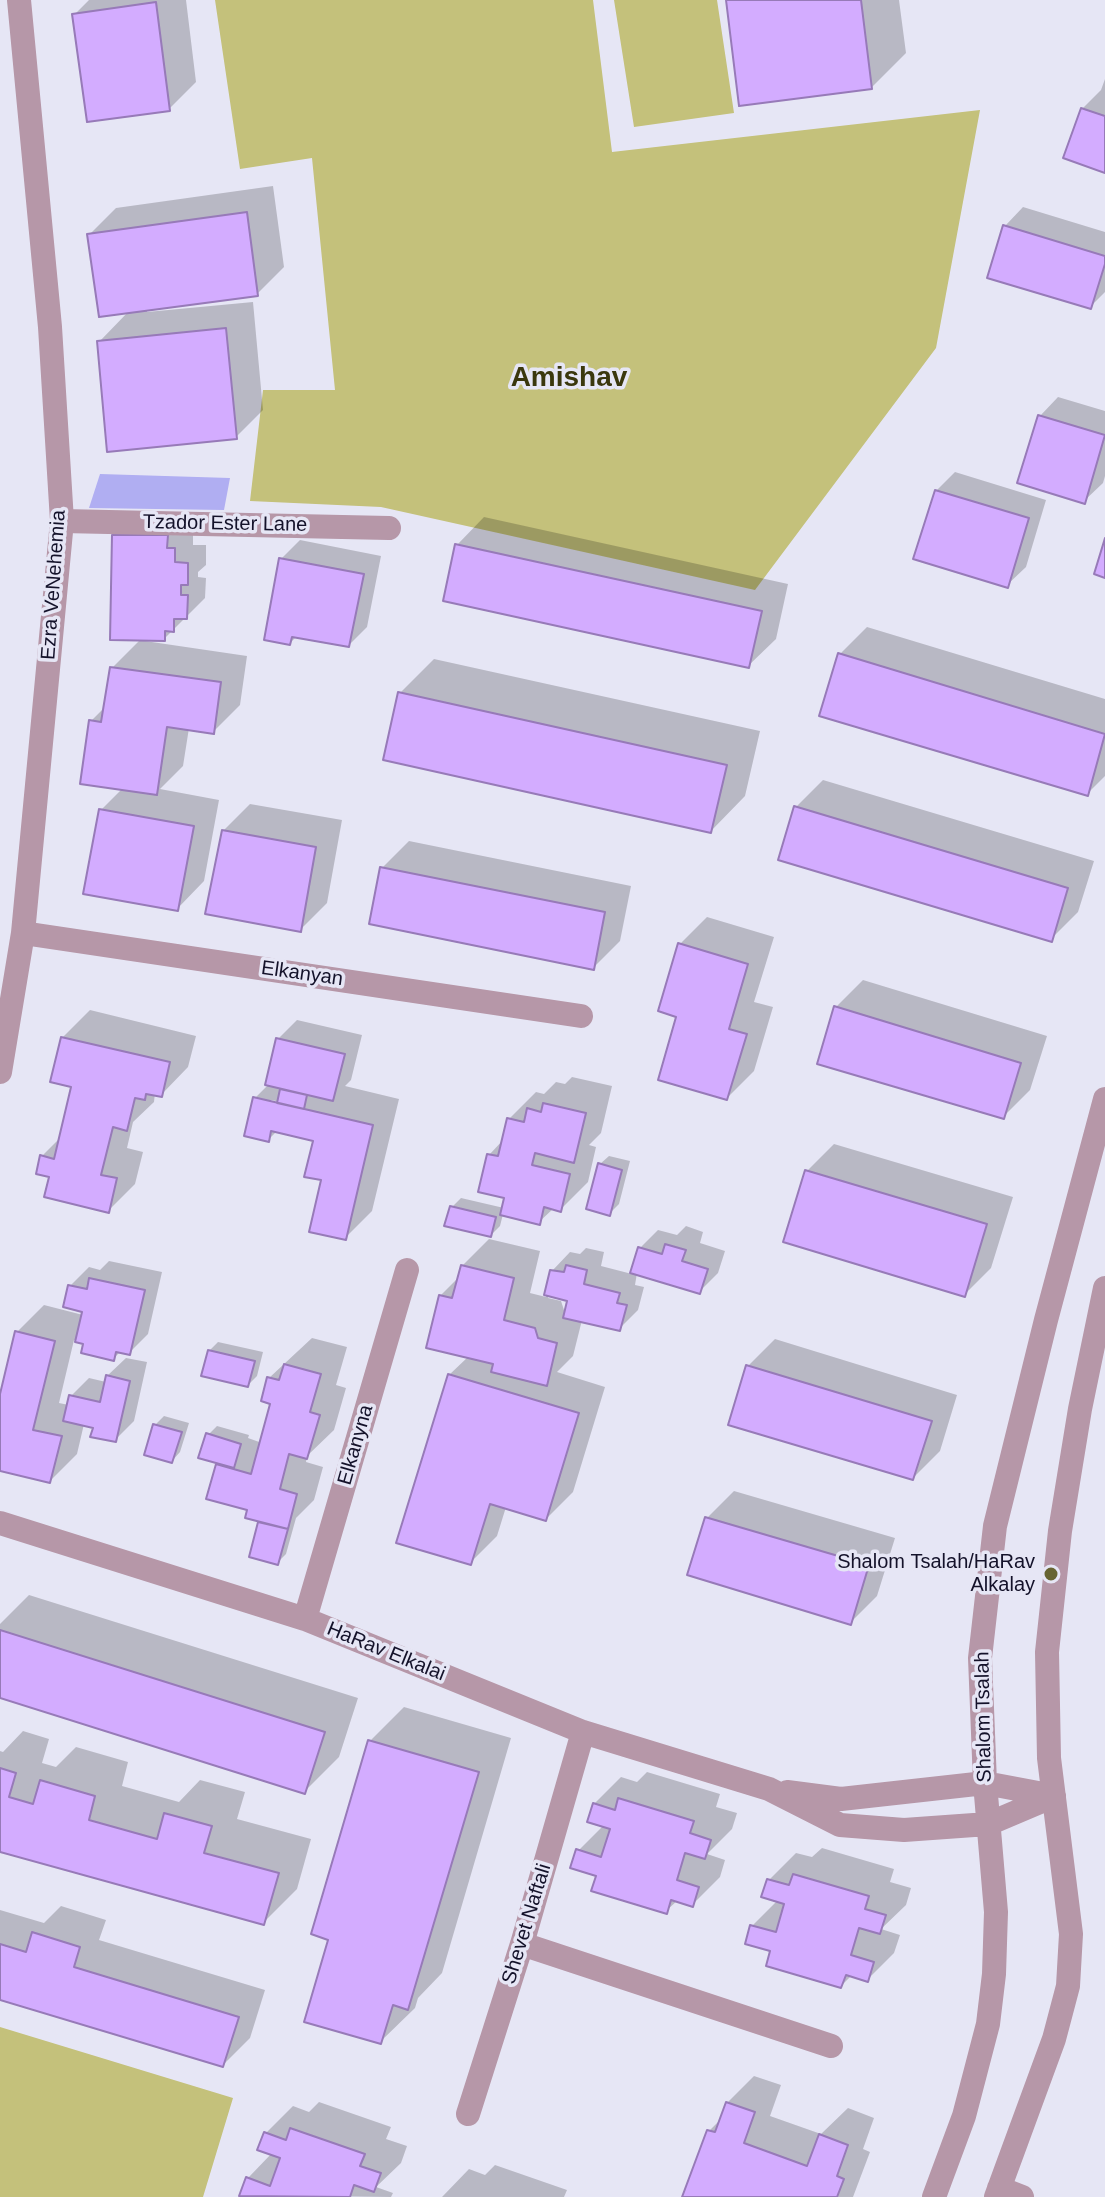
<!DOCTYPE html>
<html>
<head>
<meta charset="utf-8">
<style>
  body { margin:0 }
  canvas { display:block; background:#e6e6f5 }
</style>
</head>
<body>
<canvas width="1105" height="2197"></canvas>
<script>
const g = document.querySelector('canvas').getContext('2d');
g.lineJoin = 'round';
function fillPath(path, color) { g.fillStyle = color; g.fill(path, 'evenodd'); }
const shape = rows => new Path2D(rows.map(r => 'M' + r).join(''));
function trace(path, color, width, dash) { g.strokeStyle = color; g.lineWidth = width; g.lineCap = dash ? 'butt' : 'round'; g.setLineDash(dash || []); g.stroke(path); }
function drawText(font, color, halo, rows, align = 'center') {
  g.font = font + ' Helvetica,sans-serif'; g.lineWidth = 7; g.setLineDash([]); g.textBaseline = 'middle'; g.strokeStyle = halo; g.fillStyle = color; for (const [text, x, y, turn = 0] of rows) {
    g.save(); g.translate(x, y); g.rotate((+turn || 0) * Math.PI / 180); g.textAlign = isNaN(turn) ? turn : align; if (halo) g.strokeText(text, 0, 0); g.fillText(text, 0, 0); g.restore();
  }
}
const green = shape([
  [215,0,593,0,612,152,980,110,936,348,755,590,381,507,250,501,263,390,335,390,312,158,240,169],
  [614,0,717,0,734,113,634,127],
  [0,2027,233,2098,203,2197,0,2197]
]);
const water = shape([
  [100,474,230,478,224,510,89,508]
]);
const shadow = shape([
  [89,0,186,0,196,82,169,109,74,15],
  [728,0,899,0,906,53,872,87],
  [1105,79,1105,171,1082,109,1101,90],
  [273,186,284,267,257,294,147,309,147,312,253,302,263,410,236,437,99,342,129,311,89,235,116,208],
  [1023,207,1105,232,1105,292,1090,307,1005,226],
  [1058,397,1105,411,1105,476,1103,483,1084,501,1040,416],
  [955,472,1046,500,1026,567,1007,585,936,491],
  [132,517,193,530,193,545,206,545,206,565,198,572,198,577,206,578,205,598,164,639,145,639,145,641,247,656,240,705,213,732,189,728,183,766,160,789,219,800,204,881,177,909,101,810,123,788,91,721,106,706,112,668,141,639,114,535],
  [484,517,788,584,776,639,748,666,457,545],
  [300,540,381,556,367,627,349,645,297,636,290,643,281,559],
  [867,627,1105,699,1105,776,1087,794,840,654],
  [434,659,760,731,745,796,711,831,400,693],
  [823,780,1094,861,1078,912,1051,939,796,807],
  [250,804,342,820,327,903,300,930,223,831],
  [409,841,631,886,620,941,593,968,382,868],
  [707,917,774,937,754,1002,773,1007,754,1071,727,1098,679,1016,680,944],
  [863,980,1047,1036,1030,1090,1003,1117,836,1007],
  [90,1010,196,1036,188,1067,161,1095,155,1093,154,1102,133,1122,127,1148,143,1152,135,1184,108,1211,51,1176,42,1156,61,1137,74,1086,62,1038],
  [297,1020,362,1035,351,1080,345,1086,399,1099,372,1211,345,1238,323,1179,315,1140,277,1131,268,1140,255,1098,269,1084,278,1039],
  [271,1100,287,1103,271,1104],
  [572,1077,612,1086,601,1133,589,1145,596,1147,588,1182,561,1209,554,1208,539,1222,503,1214,500,1226,491,1235,452,1207,461,1198,504,1208,506,1197,489,1155,504,1139,509,1119,536,1092,544,1094,556,1082,565,1084],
  [834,1144,1013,1197,991,1268,964,1295,807,1171],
  [609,1156,630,1161,619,1204,610,1213,600,1164],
  [686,1226,703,1232,700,1243,725,1251,718,1273,700,1291,637,1273,635,1285,644,1287,638,1310,619,1329,582,1320,573,1356,557,1372,605,1387,573,1492,546,1519,506,1507,497,1536,470,1563,449,1375,469,1356,440,1296,460,1276,462,1266,489,1239,540,1251,530,1293,546,1297,552,1271,570,1252,580,1254,586,1248,604,1252,601,1266,632,1274,640,1248,658,1230,677,1235],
  [549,1294,569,1299,566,1316,561,1301,548,1298],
  [109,1261,162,1272,148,1334,129,1353,121,1351,114,1358,85,1343,74,1340,59,1403,69,1405,71,1396,89,1378,106,1382,107,1376,126,1358,147,1362,134,1421,115,1440,95,1426,84,1424,77,1454,50,1481,0,1469,0,1402,17,1332,44,1305,83,1315,84,1310,70,1286,89,1267,100,1270],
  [312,1338,347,1347,336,1385,346,1388,334,1430,307,1456,306,1462,323,1467,314,1500,296,1518,286,1554,277,1563,251,1555,261,1520,249,1509,218,1465,220,1462,208,1435,217,1426,249,1435,248,1438,262,1443,273,1402,269,1378],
  [775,1339,957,1395,940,1451,913,1478,748,1366],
  [218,1342,263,1352,257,1376,248,1385,209,1351],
  [164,1416,189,1423,180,1452,172,1461,155,1425],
  [734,1491,895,1538,877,1596,850,1623,690,1574,707,1518],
  [29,1595,358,1698,339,1757,305,1791,0,1696,0,1624],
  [404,1707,511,1738,442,1973,418,1998,415,2008,380,2042,331,1939,370,1741],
  [23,1731,49,1739,42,1763,56,1767,76,1747,128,1762,122,1786,179,1802,200,1780,245,1792,237,1819,311,1839,297,1889,263,1923,0,1850,0,1751,3,1752],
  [647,1772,720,1794,716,1807,737,1813,732,1829,707,1854,725,1860,720,1877,693,1904,678,1900,666,1911,598,1874,578,1851,604,1825,594,1804,621,1777,637,1782],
  [822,1848,894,1869,890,1882,911,1888,906,1905,881,1929,900,1935,894,1953,867,1980,852,1975,841,1986,773,1950,752,1926,778,1900,769,1880,796,1853,812,1857],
  [61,1906,106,1920,99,1940,265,1990,250,2038,223,2065,0,1998,0,1910,44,1923],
  [754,2076,781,2085,770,2116,821,2134,848,2108,874,2118,863,2149,870,2152,853,2197,689,2197,709,2131,722,2118,727,2103],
  [319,2102,391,2127,386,2139,407,2146,401,2163,376,2187,393,2193,391,2197,242,2195,248,2178,272,2153,266,2133,293,2106,309,2112],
  [495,2165,567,2190,564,2197,442,2197,469,2169,485,2175]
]);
const building = shape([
  [726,0,861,0,872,89,739,106,726,0],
  [156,2,170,111,87,122,72,14,156,2],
  [1081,108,1105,116,1105,173,1063,158,1081,108],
  [247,212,258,296,99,317,87,234,247,212],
  [1003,225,1105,256,1105,264,1091,309,987,278,1003,225],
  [226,328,237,439,107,452,97,341,226,328],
  [1038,415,1105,435,1085,504,1017,483,1038,415],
  [935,490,1029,518,1008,588,913,559,935,490],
  [112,535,168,535,167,548,175,548,175,562,188,563,188,585,181,585,181,595,188,595,187,619,174,619,174,632,165,631,165,641,110,640,112,535],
  [1105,538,1105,578,1094,574,1105,538],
  [455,544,762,611,749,668,443,601,455,544],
  [279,558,364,574,349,647,292,637,290,645,264,640,279,558],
  [838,653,1105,734,1088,796,819,716,838,653],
  [110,667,221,682,214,734,167,727,157,795,80,784,89,720,101,722,110,667],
  [398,692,727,765,711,833,383,760,398,692],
  [794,806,1068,888,1052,942,778,860,794,806],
  [99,809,194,826,178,911,83,894,99,809],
  [222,830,316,847,301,932,205,914,222,830],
  [380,867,605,912,594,970,369,924,380,867],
  [678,943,748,964,729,1029,747,1034,727,1100,658,1080,676,1017,658,1011,678,943],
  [834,1006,1021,1063,1004,1119,817,1064,834,1006],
  [61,1037,170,1062,162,1097,146,1094,145,1100,135,1098,127,1131,113,1127,101,1175,117,1178,109,1213,44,1197,49,1177,36,1174,40,1155,54,1159,71,1087,50,1082,61,1037],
  [276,1038,345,1054,333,1101,265,1085,276,1038],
  [280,1089,307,1095,304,1109,277,1103,280,1089],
  [253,1097,373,1125,346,1240,309,1232,321,1180,304,1177,313,1141,271,1131,269,1142,244,1136,253,1097],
  [543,1103,586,1113,574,1163,535,1153,532,1165,570,1174,561,1212,544,1207,540,1225,500,1215,504,1198,478,1192,487,1154,498,1156,507,1118,524,1122,527,1108,541,1112,543,1103],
  [598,1163,622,1170,610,1216,586,1209,598,1163],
  [805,1170,987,1224,965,1297,783,1242,805,1170],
  [450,1206,496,1217,491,1237,444,1226,450,1206],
  [665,1244,686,1250,682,1261,708,1269,700,1294,630,1273,638,1247,662,1254,665,1244],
  [461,1265,514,1278,504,1320,535,1328,538,1338,557,1343,547,1386,491,1372,493,1364,426,1348,439,1295,452,1298,461,1265],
  [566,1265,587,1270,584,1284,620,1293,617,1303,627,1305,620,1331,563,1318,567,1301,544,1295,550,1270,564,1272,566,1265],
  [89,1278,145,1290,130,1355,116,1352,114,1361,81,1353,83,1344,75,1342,82,1312,63,1307,68,1285,87,1289,89,1278],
  [15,1331,55,1341,33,1430,62,1436,50,1483,0,1471,0,1394,15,1331],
  [208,1350,255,1361,248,1387,201,1376,208,1350],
  [284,1364,321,1374,310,1412,320,1415,307,1459,289,1454,280,1489,297,1494,288,1529,245,1518,247,1510,206,1499,216,1464,251,1474,270,1404,261,1401,267,1377,279,1380,284,1364],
  [746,1365,932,1421,913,1480,728,1425,746,1365],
  [448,1374,579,1413,546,1521,490,1504,471,1565,396,1543,448,1374],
  [106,1375,130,1381,116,1442,90,1437,93,1428,63,1421,69,1395,100,1402,106,1375],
  [153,1424,182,1432,172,1463,144,1455,153,1424],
  [206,1433,241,1444,234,1468,198,1458,206,1433],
  [705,1517,869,1565,851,1625,687,1575,705,1517],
  [258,1522,288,1529,278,1565,249,1557,258,1522],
  [0,1630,325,1732,305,1794,0,1698,0,1630],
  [368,1740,479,1772,408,2010,393,2005,381,2044,304,2022,328,1940,311,1934,368,1740],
  [0,1768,16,1773,9,1797,33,1804,40,1780,95,1796,89,1820,157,1839,164,1813,212,1826,204,1853,279,1873,264,1925,0,1852,0,1768],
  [618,1798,694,1821,690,1833,711,1840,705,1859,685,1853,677,1880,699,1887,693,1907,671,1900,667,1914,591,1891,596,1876,570,1868,576,1849,601,1857,610,1829,587,1822,593,1803,615,1810,618,1798],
  [793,1874,869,1896,865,1909,886,1915,880,1934,859,1928,851,1955,874,1962,868,1982,846,1975,841,1988,766,1966,770,1951,745,1944,750,1925,776,1932,784,1904,761,1897,767,1879,789,1885,793,1874],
  [32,1932,80,1947,74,1967,239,2017,223,2067,0,2000,0,1944,26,1952,32,1932],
  [726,2102,755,2112,744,2143,807,2166,819,2134,848,2145,837,2176,844,2179,837,2197,682,2197,707,2130,715,2132,726,2102],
  [290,2128,365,2154,360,2166,381,2173,374,2192,354,2185,350,2197,239,2196,246,2177,270,2186,280,2158,257,2150,264,2132,286,2140,290,2128]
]);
const minor = shape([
  [62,521,389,528],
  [23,933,581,1016],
  [0,1072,23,933,62,521,50,327,19,0],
  [0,1523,305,1619,583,1732,769,1789,840,1825,904,1830,988,1824,1054,1796],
  [305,1619,407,1270],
  [787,1792,841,1799,985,1783,1054,1796],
  [522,1944,831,2046],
  [468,2114,522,1944,583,1732],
  [999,2188,1022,2197],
  [934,2197,964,2116,988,2024,994,1974,996,1912,985,1783,980,1658,995,1526,1046,1320,1105,1099],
  [996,2197,1054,2039,1068,1986,1071,1934,1049,1758,1047,1652,1060,1531,1080,1409,1105,1288]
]);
const markers = [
  [1051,1574,8,"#676431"]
];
const streetNames = [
  ["Tzador Ester Lane",225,524,1],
  ["Ezra VeNehemia",54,585,-86],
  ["Elkanyan",302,974,8],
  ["Elkanyna",356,1445,-74],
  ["HaRav Elkalai",386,1652,22],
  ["Shalom Tsalah",984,1717,-91],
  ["Shevet Naftali",527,1924,-73]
];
const poiNames = [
  ["Shalom Tsalah/HaRav",1035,1562],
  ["Alkalay",1035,1585]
];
const districtNames = [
  ["Amishav",569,378]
];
fillPath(green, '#c4c17b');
fillPath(water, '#b0aef2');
fillPath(shadow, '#0003');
fillPath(building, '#d3acff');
trace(building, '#977ab8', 2);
trace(minor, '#b697a8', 24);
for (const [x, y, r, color] of markers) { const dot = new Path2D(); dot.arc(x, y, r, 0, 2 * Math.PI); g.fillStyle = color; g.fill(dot); trace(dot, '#e6e6f5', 3); }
drawText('20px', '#14122a', '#e6e6f5', streetNames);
drawText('20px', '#14122a', '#e6e6f5', poiNames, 'right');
drawText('bold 28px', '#3a370d', '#e6e6f5', districtNames);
</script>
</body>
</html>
